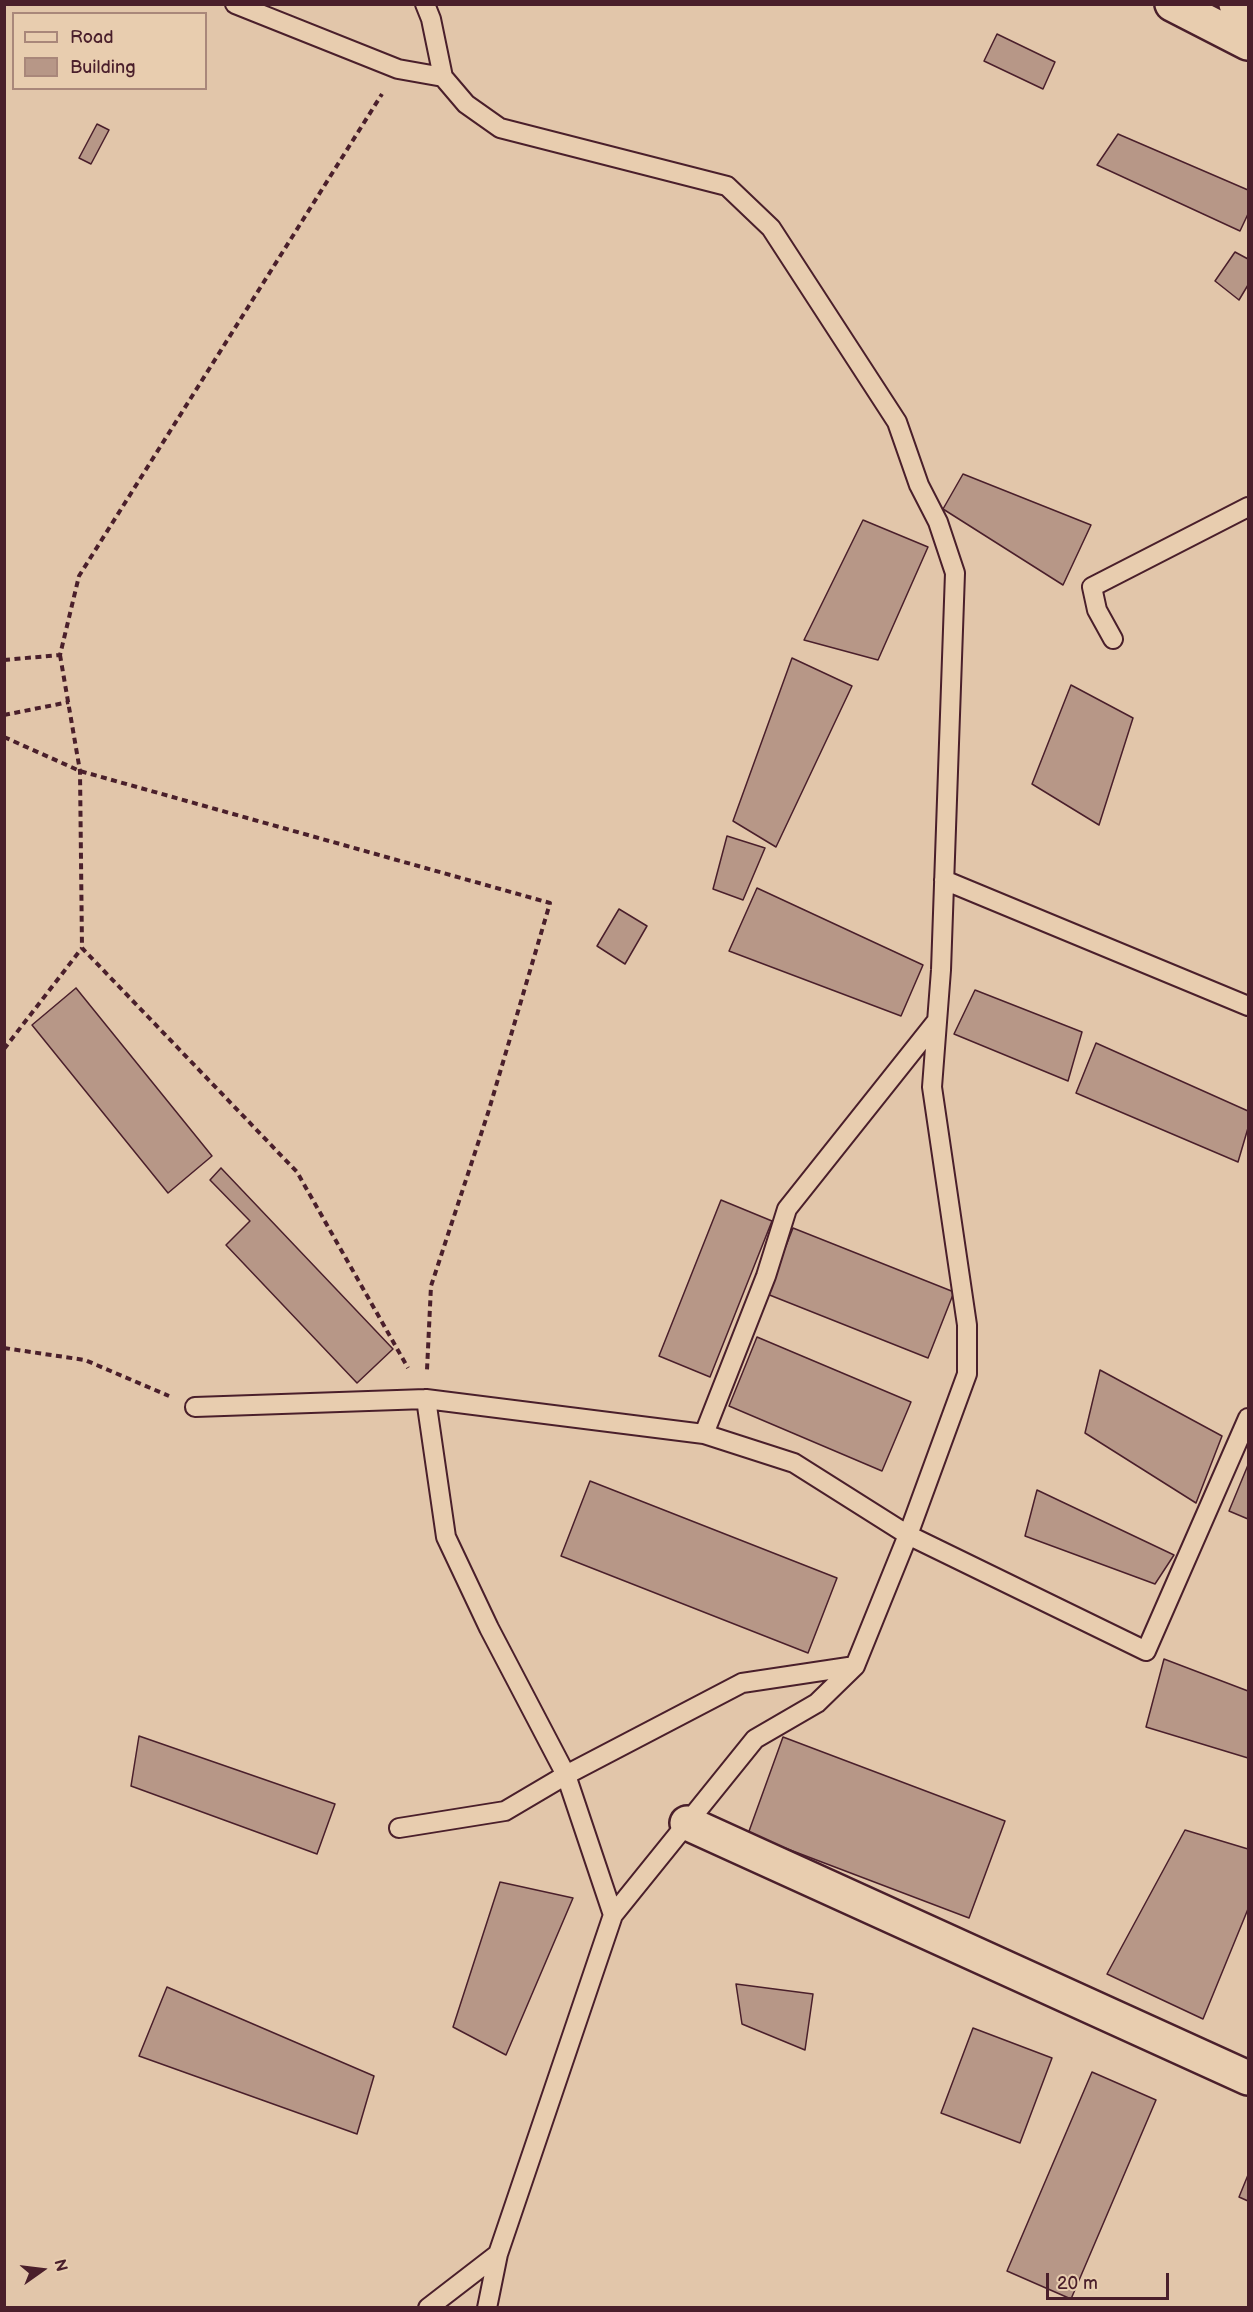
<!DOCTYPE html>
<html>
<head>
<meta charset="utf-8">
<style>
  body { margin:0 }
  #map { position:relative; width:1253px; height:2312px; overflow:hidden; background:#e2c6aa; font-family:"Balsamiq Sans",sans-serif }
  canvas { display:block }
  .frame { position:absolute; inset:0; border:6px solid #4a1f2b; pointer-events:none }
  .legend { position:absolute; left:12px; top:12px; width:195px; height:78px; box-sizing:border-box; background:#e8cdaf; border:2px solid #a9877a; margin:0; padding:8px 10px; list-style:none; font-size:18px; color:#4a1f2b }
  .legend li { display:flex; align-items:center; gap:12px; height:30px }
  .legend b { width:30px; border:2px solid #a9877a }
  .north { position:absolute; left:12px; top:2240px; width:60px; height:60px; -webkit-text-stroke:4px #e8cdaf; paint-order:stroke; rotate:76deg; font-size:16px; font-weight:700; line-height:24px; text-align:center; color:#4a1f2b }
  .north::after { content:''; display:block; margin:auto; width:21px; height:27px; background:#4a1f2b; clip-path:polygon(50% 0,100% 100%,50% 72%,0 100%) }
  .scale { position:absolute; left:1046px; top:2273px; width:123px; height:27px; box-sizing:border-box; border:3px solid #4a1f2b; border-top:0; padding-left:8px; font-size:18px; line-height:21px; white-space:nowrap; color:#4a1f2b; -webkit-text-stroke:4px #e8cdaf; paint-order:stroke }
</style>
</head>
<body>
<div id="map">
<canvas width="1253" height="2312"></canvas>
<div class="frame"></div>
<ul class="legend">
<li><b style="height:8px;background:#e8cdaf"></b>Road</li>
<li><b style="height:16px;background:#b79787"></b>Building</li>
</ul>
<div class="north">N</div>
<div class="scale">20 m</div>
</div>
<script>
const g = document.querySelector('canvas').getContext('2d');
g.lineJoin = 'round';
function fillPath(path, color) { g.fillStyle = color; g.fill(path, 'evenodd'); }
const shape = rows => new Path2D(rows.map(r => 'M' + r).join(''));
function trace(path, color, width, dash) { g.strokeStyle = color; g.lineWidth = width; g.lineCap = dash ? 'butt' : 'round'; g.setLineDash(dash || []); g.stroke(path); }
const building = shape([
  [997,34,1055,62,1043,89,984,61,997,34],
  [97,124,109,130,91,164,79,158,97,124],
  [1118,134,1248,190,1248,214,1240,231,1097,165,1118,134],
  [1235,252,1248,259,1248,285,1239,300,1215,281,1235,252],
  [963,474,1091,525,1063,585,943,509,963,474],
  [863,520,928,547,878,660,804,640,863,520],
  [792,658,852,686,776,847,733,821,792,658],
  [1071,685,1133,718,1099,825,1032,784,1071,685],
  [727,836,765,848,743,900,713,889,727,836],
  [757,888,923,965,901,1016,729,951,757,888],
  [619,909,647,926,625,964,597,946,619,909],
  [76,988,212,1156,168,1193,32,1025,76,988],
  [975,990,1082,1032,1068,1081,954,1034,975,990],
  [1096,1043,1248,1111,1248,1128,1238,1162,1076,1093,1096,1043],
  [221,1168,393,1349,357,1383,226,1245,250,1221,210,1180,221,1168],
  [721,1200,772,1221,710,1377,659,1356,721,1200],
  [793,1228,954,1292,928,1358,767,1294,793,1228],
  [757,1337,911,1402,882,1471,729,1406,757,1337],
  [1100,1370,1222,1436,1196,1503,1085,1433,1100,1370],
  [1248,1465,1248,1519,1229,1511,1248,1465],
  [590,1481,837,1578,808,1653,561,1556,590,1481],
  [1037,1490,1174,1555,1155,1584,1025,1536,1037,1490],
  [1164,1659,1248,1691,1248,1758,1146,1727,1164,1659],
  [139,1736,335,1804,317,1854,131,1786,139,1736],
  [783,1737,1005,1821,969,1918,748,1834,783,1737],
  [1185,1830,1248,1849,1248,1909,1203,2019,1107,1974,1185,1830],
  [500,1882,573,1898,506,2055,453,2027,500,1882],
  [736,1984,813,1994,805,2050,742,2024,736,1984],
  [167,1987,374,2076,357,2134,139,2056,167,1987],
  [973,2028,1052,2058,1020,2143,941,2113,973,2028],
  [1092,2072,1156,2100,1071,2299,1007,2271,1092,2072],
  [1248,2175,1248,2201,1239,2197,1248,2175]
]);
const path = shape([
  [60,655,80,771,82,948,297,1172,408,1368],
  [4,660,60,655,79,576,382,94],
  [4,715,69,702],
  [4,737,80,771,550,903,488,1113,431,1286,427,1370],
  [4,1049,82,948],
  [4,1348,85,1360,169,1396]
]);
const service = shape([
  [235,4,398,69,443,77],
  [425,4,431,19,443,77,466,104,500,128,727,186,771,228,897,422,919,485,938,522,955,573,941,970,932,1087,967,1325,967,1374,908,1535,855,1666,817,1703,755,1739,613,1915,498,2254,487,2308],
  [1113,639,1097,610,1092,587,1248,507],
  [944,880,1248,1006],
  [426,1399,446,1537,489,1628,566,1775,613,1915],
  [195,1407,426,1399,704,1434,794,1463,908,1535,1146,1651,1248,1418],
  [704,1434,766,1276,787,1209,935,1023],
  [399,1828,505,1811,566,1775,742,1683,855,1666],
  [428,2308,498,2254]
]);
const minor = shape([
  [687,1823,1248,2078]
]);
const trunk = shape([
  [1172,4,1248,43],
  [1236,4,1248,11]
]);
fillPath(building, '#b79787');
trace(building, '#4a1f2b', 1.5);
trace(service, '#4a1f2b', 22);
trace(minor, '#4a1f2b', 38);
trace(trunk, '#4a1f2b', 38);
trace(path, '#4a1f2b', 4, [6, 4.5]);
trace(service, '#e8cdaf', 18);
trace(minor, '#e8cdaf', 33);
trace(trunk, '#e8cdaf', 33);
</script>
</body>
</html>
